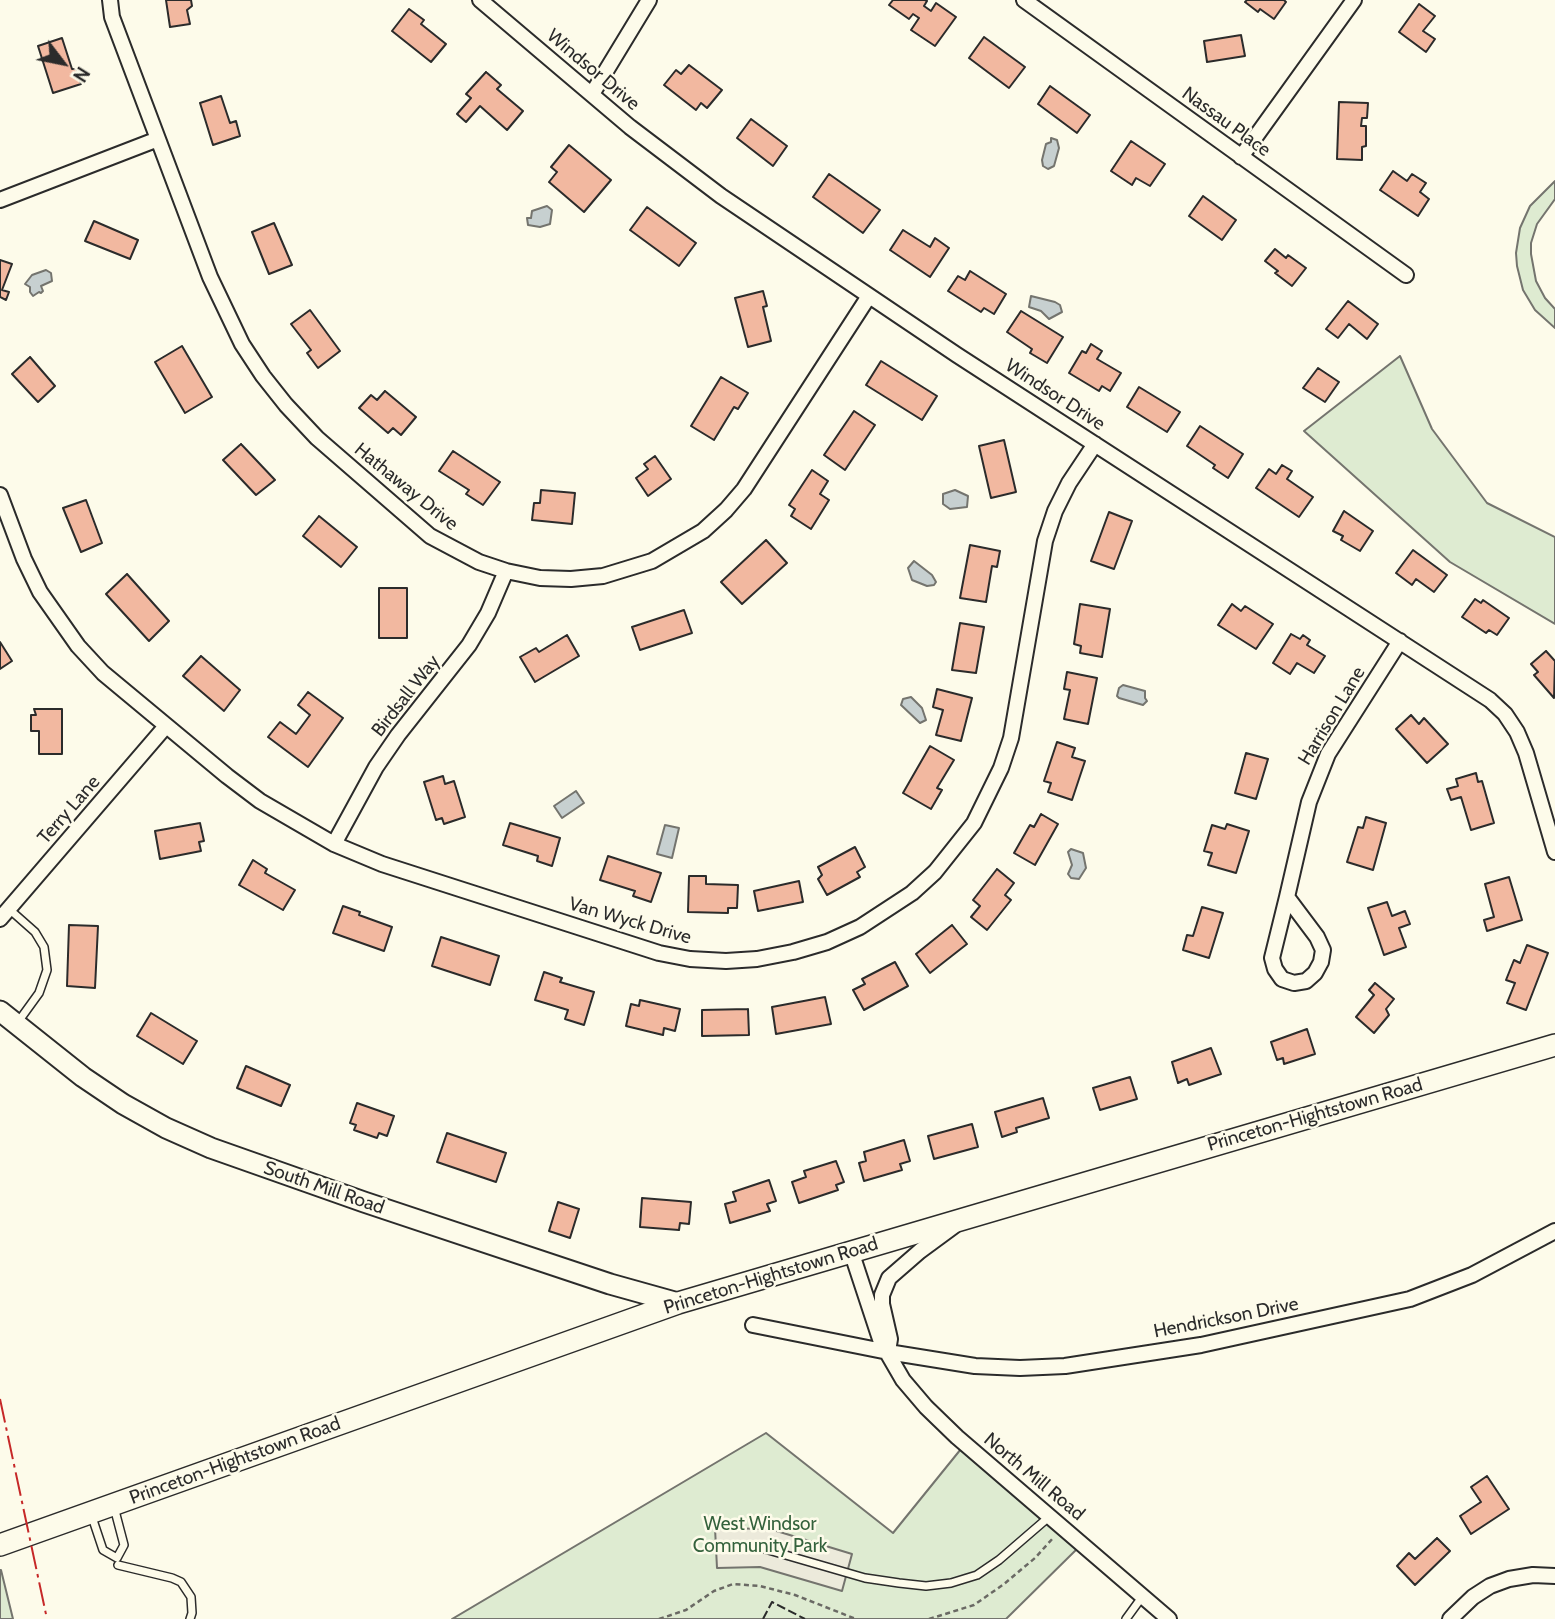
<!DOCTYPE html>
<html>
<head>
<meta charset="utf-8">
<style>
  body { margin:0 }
  #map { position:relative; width:1555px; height:1619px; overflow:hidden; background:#fdfbea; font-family:Cabin,sans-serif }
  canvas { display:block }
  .north { position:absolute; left:28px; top:28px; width:70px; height:70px; -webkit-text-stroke:5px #fdfbea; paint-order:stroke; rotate:122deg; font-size:19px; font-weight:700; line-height:28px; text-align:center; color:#2b2b2b }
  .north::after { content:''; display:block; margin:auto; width:24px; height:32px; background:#2b2b2b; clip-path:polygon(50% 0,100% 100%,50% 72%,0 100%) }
</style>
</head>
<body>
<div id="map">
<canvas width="1555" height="1619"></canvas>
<div class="north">N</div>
</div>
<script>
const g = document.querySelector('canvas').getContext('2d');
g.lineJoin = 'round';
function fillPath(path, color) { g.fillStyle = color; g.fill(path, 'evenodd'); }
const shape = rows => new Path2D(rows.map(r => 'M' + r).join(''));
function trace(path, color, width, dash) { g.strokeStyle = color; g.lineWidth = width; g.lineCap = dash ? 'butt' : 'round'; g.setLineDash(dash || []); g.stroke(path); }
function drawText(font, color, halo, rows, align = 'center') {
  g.font = font + ' Cabin,sans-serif'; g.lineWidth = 5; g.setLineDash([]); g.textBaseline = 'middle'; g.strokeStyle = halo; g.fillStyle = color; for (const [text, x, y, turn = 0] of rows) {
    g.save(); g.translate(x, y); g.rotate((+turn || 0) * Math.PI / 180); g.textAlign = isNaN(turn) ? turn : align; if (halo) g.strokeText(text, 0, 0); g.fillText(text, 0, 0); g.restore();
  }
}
const green = shape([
  [1555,181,1555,199,1537,224,1531,243,1531,254,1536,281,1545,298,1555,309,1555,328,1535,310,1523,290,1517,266,1516,253,1520,228,1530,206,1555,181],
  [1400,356,1432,429,1487,503,1555,537,1555,624,1450,562,1304,431,1400,356],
  [766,1433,893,1533,965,1444,1081,1545,1006,1619,452,1619,766,1433],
  [0,1570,1,1570,13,1619,0,1619,0,1570]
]);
const parking = shape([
  [715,1528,770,1529,852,1554,842,1591,760,1567,717,1568,715,1528]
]);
const water = shape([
  [1051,138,1057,140,1059,148,1054,166,1048,169,1043,166,1042,160,1046,144,1051,142,1051,138],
  [547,206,552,210,550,224,540,227,528,225,527,218,531,218,532,211,547,206],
  [46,270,51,273,52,281,41,286,43,291,41,293,39,292,33,296,30,292,30,287,25,284,32,275,46,270],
  [1031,296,1055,302,1060,305,1062,312,1049,319,1041,311,1029,307,1031,296],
  [955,490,968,496,967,507,950,509,943,504,943,494,955,490],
  [914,561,932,575,936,582,934,585,927,586,912,580,908,568,914,561],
  [1123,685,1145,691,1145,698,1147,701,1143,705,1119,698,1117,696,1119,688,1123,685],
  [911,697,922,708,926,720,920,723,901,705,903,699,911,697],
  [576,791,584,803,562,818,554,806,576,791],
  [665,825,679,828,672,858,657,854,665,825],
  [1071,849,1083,853,1086,868,1079,879,1071,878,1068,874,1072,865,1068,852,1071,849]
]);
const building = shape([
  [166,0,191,0,192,6,187,10,190,24,170,27,166,0],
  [893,0,925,0,927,1,924,6,931,11,936,3,956,17,935,46,911,30,919,18,913,14,909,19,889,5,893,0],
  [1247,0,1284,0,1286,2,1274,19,1260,9,1258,12,1245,2,1247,0],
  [1419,4,1435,16,1423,31,1435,39,1426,52,1399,32,1419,4],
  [409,9,424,20,421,24,446,44,431,62,392,31,409,9],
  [1241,35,1245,56,1207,62,1204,41,1241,35],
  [984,37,1025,67,1009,88,969,58,984,37],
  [62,38,72,69,77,69,81,84,53,93,38,46,62,38],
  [689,65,722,90,707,108,701,103,696,110,664,85,676,70,681,74,689,65],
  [486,72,501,85,497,89,523,111,507,130,480,106,466,122,457,114,471,98,466,94,486,72],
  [1050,86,1090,115,1077,133,1038,104,1050,86],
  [221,96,230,123,236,121,240,136,213,145,200,103,221,96],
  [1339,102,1368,103,1367,118,1362,118,1361,126,1366,126,1366,146,1362,147,1362,160,1337,159,1339,102],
  [751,119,787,146,773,166,737,138,751,119],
  [1131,141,1165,164,1150,186,1136,178,1132,185,1111,171,1131,141],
  [569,145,611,180,584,212,549,182,557,172,551,167,569,145],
  [1393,171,1407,181,1412,174,1426,183,1420,192,1429,199,1418,216,1380,190,1393,171],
  [829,174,880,210,863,233,813,197,829,174],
  [1203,196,1236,220,1222,240,1189,216,1203,196],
  [647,207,696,243,679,266,630,230,647,207],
  [94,221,138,240,130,259,85,241,94,221],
  [274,223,292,265,269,274,252,232,274,223],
  [903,230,930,247,935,238,949,248,930,277,890,250,903,230],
  [1275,249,1286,258,1288,255,1306,268,1292,286,1275,273,1278,271,1265,261,1275,249],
  [0,260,12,264,2,290,9,292,6,300,0,297,0,260],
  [970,271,1006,294,994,314,984,308,981,312,948,291,958,276,965,280,970,271],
  [763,291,767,306,763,307,771,341,748,347,735,298,763,291],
  [1348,301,1378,324,1367,339,1349,324,1338,338,1326,329,1348,301],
  [310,310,340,351,318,368,307,353,311,350,291,324,310,310],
  [1021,311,1063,337,1047,363,1030,353,1032,349,1007,332,1021,311],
  [1091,344,1102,351,1097,359,1121,373,1110,391,1102,386,1099,391,1069,373,1082,351,1086,353,1091,344],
  [182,346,212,397,185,413,155,362,182,346],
  [30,357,55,386,38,402,12,374,30,357],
  [881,361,937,396,922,420,866,385,881,361],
  [1318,368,1339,382,1325,402,1303,388,1318,368],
  [721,377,748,393,738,409,734,407,714,440,691,426,721,377],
  [1139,387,1180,412,1167,432,1127,407,1139,387],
  [385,391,416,417,401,435,393,428,388,433,359,408,371,395,377,400,385,391],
  [854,411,875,425,845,470,824,455,854,411],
  [1200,426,1243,454,1228,478,1213,468,1215,465,1187,446,1200,426],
  [1004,440,1016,492,991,498,979,446,1004,440],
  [241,444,275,480,256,495,223,460,241,444],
  [453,451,500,482,483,505,466,494,469,490,439,471,453,451],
  [655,456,671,479,648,496,636,478,648,469,644,464,655,456],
  [1282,465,1292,471,1287,479,1313,497,1299,517,1256,488,1269,469,1276,474,1282,465],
  [812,470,828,481,820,494,829,500,811,529,791,516,795,509,789,505,812,470],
  [541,490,575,493,572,524,532,520,534,503,540,503,541,490],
  [86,500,102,543,81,552,63,508,86,500],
  [1344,511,1373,531,1360,551,1341,540,1343,536,1333,531,1344,511],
  [1109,512,1132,521,1114,569,1091,561,1109,512],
  [319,516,357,547,341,567,303,536,319,516],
  [766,540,787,563,742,604,721,582,766,540],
  [970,545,1000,551,997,567,992,566,986,602,960,598,970,545],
  [1413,550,1447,575,1434,592,1416,579,1412,585,1396,573,1413,550],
  [127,574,169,621,149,641,106,594,127,574],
  [379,588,407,588,407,638,379,638,379,588],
  [1475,599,1481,603,1483,600,1509,618,1497,635,1489,630,1486,633,1462,617,1475,599],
  [1080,604,1110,609,1102,657,1080,653,1081,646,1074,644,1080,604],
  [1232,604,1241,611,1245,606,1273,624,1256,649,1218,625,1232,604],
  [684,610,692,633,640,650,632,627,684,610],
  [960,623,984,627,976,673,952,670,960,623],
  [1291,634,1300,639,1303,635,1310,640,1307,645,1325,656,1314,673,1297,663,1290,674,1273,663,1291,634],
  [567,635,579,656,535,682,520,657,536,648,539,652,567,635],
  [0,642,12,661,0,669,0,642],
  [1546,651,1555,661,1554,698,1534,675,1538,672,1531,664,1546,651],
  [201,656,240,690,224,711,183,676,201,656],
  [1067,672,1097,678,1088,724,1064,719,1070,690,1064,689,1067,672],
  [937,689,972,698,961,741,936,735,943,710,933,707,937,689],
  [308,692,343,718,308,767,268,737,280,722,296,734,310,715,298,705,308,692],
  [34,709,62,709,62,754,39,754,39,731,31,731,31,715,36,715,34,709],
  [1411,715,1419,724,1424,718,1448,744,1427,763,1396,729,1411,715],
  [1057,742,1075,748,1072,757,1085,761,1072,800,1048,792,1051,783,1044,781,1057,742],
  [930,746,954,760,937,788,942,790,931,809,903,793,930,746],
  [1246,753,1268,759,1256,799,1235,793,1246,753],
  [1476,773,1478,782,1482,781,1494,823,1471,830,1461,797,1451,800,1447,789,1458,786,1456,779,1476,773],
  [443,776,445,784,454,781,465,817,444,824,442,818,436,820,424,782,443,776],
  [1041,814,1058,824,1035,865,1014,853,1030,825,1034,827,1041,814],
  [1366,817,1386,823,1373,870,1347,862,1358,827,1363,828,1366,817],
  [200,823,204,841,199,842,201,851,160,859,155,831,200,823],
  [510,823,560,838,552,866,537,861,538,856,503,845,510,823],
  [1227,824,1249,831,1236,873,1208,865,1212,853,1204,851,1212,825,1225,829,1227,824],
  [855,847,865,867,857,872,860,877,827,895,818,879,822,875,818,867,855,847],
  [608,856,661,873,651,902,633,896,635,891,600,880,608,856],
  [253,860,267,869,265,873,295,890,283,910,239,885,253,860],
  [997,869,1014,883,1005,895,1011,900,987,930,971,917,980,906,973,900,997,869],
  [689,876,706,876,706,884,738,885,737,908,728,908,728,913,688,912,689,876],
  [1509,877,1522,920,1487,931,1484,920,1494,917,1485,884,1509,877],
  [799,881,803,902,758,911,754,891,799,881],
  [1387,902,1392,916,1405,911,1410,924,1399,928,1406,947,1384,955,1368,908,1387,902],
  [343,906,360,912,359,915,392,927,384,951,333,933,343,906],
  [1202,907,1223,913,1209,958,1183,950,1187,935,1193,936,1202,907],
  [69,925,98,926,95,988,67,986,69,925],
  [952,925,967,944,930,973,916,954,952,925],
  [441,937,499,956,490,985,432,966,441,937],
  [1527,945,1548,953,1526,1010,1507,1003,1515,983,1506,980,1514,960,1520,963,1527,945],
  [895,962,908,986,864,1010,853,990,865,984,862,979,895,962],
  [544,972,562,978,560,982,594,992,584,1025,565,1019,568,1010,535,1000,544,972],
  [1375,983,1394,999,1386,1009,1389,1015,1374,1033,1356,1017,1374,995,1369,990,1375,983],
  [825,997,831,1024,776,1034,772,1007,825,997],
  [640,1000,680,1009,675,1031,664,1028,663,1035,626,1026,631,1004,639,1006,640,1000],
  [748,1009,749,1035,702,1036,702,1010,748,1009],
  [151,1013,197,1041,183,1064,137,1036,151,1013],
  [1307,1029,1315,1054,1284,1064,1283,1058,1277,1060,1271,1042,1307,1029],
  [1211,1048,1221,1074,1189,1085,1187,1079,1178,1083,1172,1062,1211,1048],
  [246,1066,290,1085,281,1106,237,1088,246,1066],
  [1130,1077,1137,1099,1100,1110,1093,1088,1130,1077],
  [1043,1098,1049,1118,1016,1128,1017,1132,1002,1137,995,1112,1043,1098],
  [357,1103,394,1116,387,1136,379,1133,377,1138,354,1130,356,1125,350,1123,357,1103],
  [972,1124,978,1147,934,1159,928,1136,972,1124],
  [447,1133,506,1153,496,1182,437,1162,447,1133],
  [904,1140,910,1161,900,1164,902,1170,864,1181,859,1163,866,1161,864,1152,904,1140],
  [836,1161,844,1182,836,1185,838,1190,799,1203,792,1182,806,1177,804,1171,836,1161],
  [769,1180,776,1201,767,1204,770,1211,730,1223,725,1204,736,1201,733,1192,769,1180],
  [642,1198,691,1202,689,1224,680,1223,679,1230,640,1227,642,1198],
  [558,1202,579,1209,570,1238,549,1231,558,1202],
  [1487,1476,1509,1509,1471,1534,1460,1516,1481,1502,1471,1487,1487,1476],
  [1437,1538,1450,1551,1415,1585,1397,1566,1409,1553,1415,1559,1437,1538]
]);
const path = shape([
  [659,1619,686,1610,714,1591,733,1584,760,1586,795,1595,856,1619],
  [929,1619,974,1605,1004,1584,1035,1558,1054,1537]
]);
const lane = shape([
  [9,909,35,932,44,947,47,970,39,993,18,1022],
  [91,1514,103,1550,117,1558,124,1545,114,1507],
  [731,1547,758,1547,865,1578,899,1583,926,1586,951,1583,977,1575,999,1560,1050,1516],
  [118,1565,172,1578,181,1582,191,1597,192,1613,190,1619],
  [1126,1619,1142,1597]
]);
const street = shape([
  [110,0,112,17,210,277,242,344,263,376,286,405,317,438,430,536,479,562,506,571,540,578,571,579,603,576,652,561,703,531,726,510,744,489,869,296],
  [480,0,630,127,721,196,957,355,1490,700,1505,714,1517,732,1526,753,1555,852],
  [1024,0,1406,275],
  [592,94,649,0],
  [1241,157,1354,0],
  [0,200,158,139],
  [0,495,24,559,40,592,78,646,103,673,227,776,260,801,334,844,382,864,659,953,690,959,726,961,757,959,793,952,827,942,860,927,912,893,935,872,974,823,1001,768,1011,738,1045,541,1055,511,1069,483,1095,444],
  [334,844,376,767,398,735,469,645,488,613,506,571],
  [1287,897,1317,937,1323,950,1321,962,1315,973,1306,981,1294,983,1282,979,1275,969,1272,958,1287,897,1309,802,1328,754,1400,641],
  [0,919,166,726],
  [851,1251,881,1342,903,1380,926,1407,957,1437,1169,1619],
  [753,1325,888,1352,975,1366,1020,1368,1065,1366,1201,1345,1410,1299,1472,1275,1555,1231],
  [888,1351,890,1339,882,1304,882,1295,889,1278,920,1251,954,1226],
  [1450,1619,1473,1597,1490,1586,1509,1579,1533,1575,1555,1576]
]);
const secondary = shape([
  [0,1011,83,1077,123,1104,166,1128,211,1148,364,1202,610,1284,678,1303]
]);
const primary = shape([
  [0,1545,678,1303,1555,1045]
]);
const fence = shape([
  [763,1619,772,1602,805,1619]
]);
const power = shape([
  [0,1399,47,1619]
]);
const streetNames = [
  ["Windsor Drive",593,70,40],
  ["Nassau Place",1226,122,36],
  ["Windsor Drive",1055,395,33],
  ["Hathaway Drive",406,487,39],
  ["Birdsall Way",406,696,-52],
  ["Harrison Lane",1332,716,-59],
  ["Terry Lane",69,810,-49],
  ["Van Wyck Drive",630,921,16],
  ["Princeton-Hightstown Road",1315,1115,-16],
  ["South Mill Road",324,1188,19],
  ["Princeton-Hightstown Road",771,1276,-17],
  ["Hendrickson Drive",1226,1318,-11],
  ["Princeton-Hightstown Road",235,1461,-20],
  ["North Mill Road",1034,1477,40]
];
const parkNames = [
  ["West Windsor",760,1524],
  ["Community Park",760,1546]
];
fillPath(green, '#deebd1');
trace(green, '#74746e', 2);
fillPath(parking, '#eceadb');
trace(parking, '#74746e', 2);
fillPath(water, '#c7d0d0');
trace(water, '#74746e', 2);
fillPath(building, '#f2b8a0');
trace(building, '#2b2b2b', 2);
trace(lane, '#2b2b2b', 10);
trace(street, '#2b2b2b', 18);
trace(secondary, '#2b2b2b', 23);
trace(primary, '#2b2b2b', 24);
trace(path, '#6a6964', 2.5, [5, 3.5]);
trace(lane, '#fdfbea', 7);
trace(street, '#fdfbea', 14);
trace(secondary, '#fdfbea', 19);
trace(primary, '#fdfbea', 21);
trace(fence, '#2b2b2b', 2, [9, 3.5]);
trace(power, '#c62828', 2, [24, 5, 3.5, 5]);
drawText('19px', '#2b2b2b', '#fdfbea', streetNames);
drawText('19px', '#34623c', '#fdfbea', parkNames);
</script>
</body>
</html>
